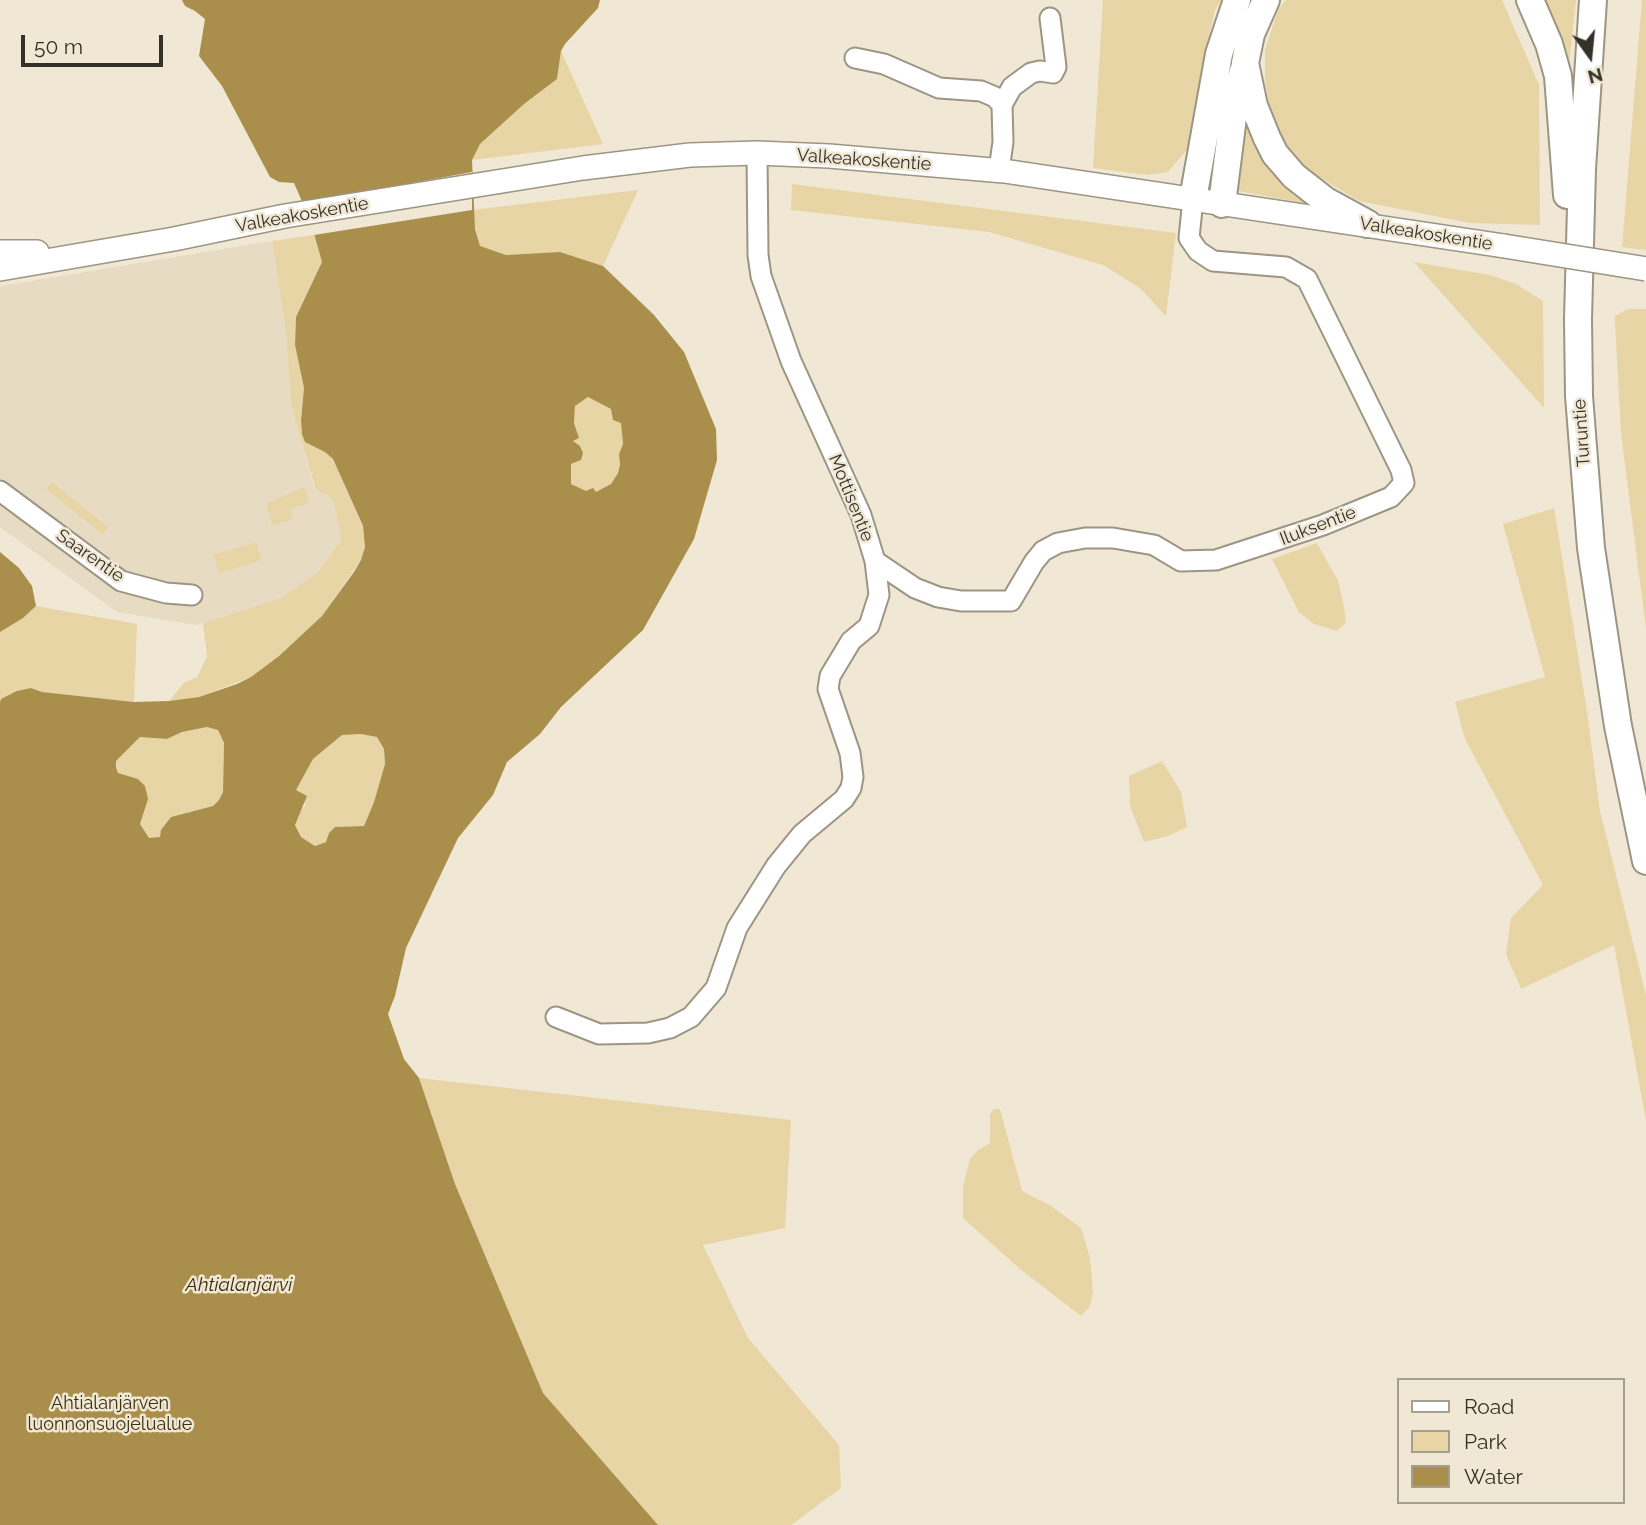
<!DOCTYPE html>
<html>
<head>
<meta charset="utf-8">
<style>
  body { margin:0 }
  #map { position:relative; width:1646px; height:1525px; overflow:hidden; background:#f0e8d4; font-family:Raleway,sans-serif }
  canvas { display:block }
  .legend { position:absolute; left:1397px; top:1378px; width:228px; height:126px; box-sizing:border-box; background:#f0e8d4; border:2px solid #a59f90; margin:0; padding:9px 12px; list-style:none; font-size:21px; color:#343129 }
  .legend li { display:flex; align-items:center; gap:14px; height:35px }
  .legend b { width:35px; border:2px solid #a59f90 }
  .north { position:absolute; left:1555px; top:21px; width:70px; height:70px; -webkit-text-stroke:5px #f0e8d4; paint-order:stroke; rotate:165deg; font-size:19px; font-weight:700; line-height:28px; text-align:center; color:#343129 }
  .north::after { content:''; display:block; margin:auto; width:24px; height:32px; background:#343129; clip-path:polygon(50% 0,100% 100%,50% 72%,0 100%) }
  .scale { position:absolute; left:21px; top:35px; width:142px; height:32px; box-sizing:border-box; border:4px solid #343129; border-top:0; padding-left:9px; font-size:21px; line-height:24px; white-space:nowrap; color:#343129; -webkit-text-stroke:5px #f0e8d4; paint-order:stroke }
</style>
</head>
<body>
<div id="map">
<canvas width="1646" height="1525"></canvas>
<ul class="legend">
<li><b style="height:9px;background:#fff"></b>Road</li>
<li><b style="height:19px;background:#e8d5a6"></b>Park</li>
<li><b style="height:19px;background:#a98f4b"></b>Water</li>
</ul>
<div class="north">N</div>
<div class="scale">50 m</div>
</div>
<script>
const g = document.querySelector('canvas').getContext('2d');
g.lineJoin = 'round';
function fillPath(path, color) { g.fillStyle = color; g.fill(path, 'evenodd'); }
const shape = rows => new Path2D(rows.map(r => 'M' + r).join(''));
function trace(path, color, width, dash) { g.strokeStyle = color; g.lineWidth = width; g.lineCap = dash ? 'butt' : 'round'; g.setLineDash(dash || []); g.stroke(path); }
function drawText(font, color, halo, rows, align = 'center') {
  g.font = font + ' Raleway,sans-serif'; g.lineWidth = 5; g.setLineDash([]); g.textBaseline = 'middle'; g.strokeStyle = halo; g.fillStyle = color; for (const [text, x, y, turn = 0] of rows) {
    g.save(); g.translate(x, y); g.rotate((+turn || 0) * Math.PI / 180); g.textAlign = isNaN(turn) ? turn : align; if (halo) g.strokeText(text, 0, 0); g.fillText(text, 0, 0); g.restore();
  }
}
const built = shape([
  [272,241,286,332,291,405,315,491,328,495,334,503,341,540,318,572,281,598,203,623,196,625,117,612,0,527,0,286]
]);
const green = shape([
  [1103,0,1221,0,1215,10,1200,77,1190,146,1168,172,1147,175,1093,168],
  [1286,0,1502,0,1539,85,1540,225,1470,223,1359,201,1304,168,1286,145,1270,111,1265,81,1265,50,1278,10],
  [1541,0,1576,0,1568,74],
  [1642,0,1646,0,1646,250,1622,247],
  [561,51,603,144,472,160,480,144,524,104,557,79],
  [1246,97,1308,201,1303,203,1233,190],
  [792,184,1176,233,1166,316,1140,288,1103,265,989,232,791,210],
  [638,190,603,266,560,252,506,255,479,246,472,210],
  [314,235,322,262,296,317,295,345,304,388,301,421,302,434,305,442,325,452,333,459,363,527,365,547,361,560,322,616,279,656,251,677,199,697,169,701,184,683,197,677,207,657,203,623,281,598,318,572,341,540,334,503,328,495,316,491,291,405,286,332,272,241],
  [1414,262,1490,275,1516,284,1543,301,1544,408],
  [1628,309,1646,309,1646,629,1621,433,1615,322,1615,316],
  [588,397,611,409,621,423,623,444,619,454,620,465,618,473,611,484,596,492,586,492,571,484,571,464,581,460,573,441,577,431,574,423,575,406],
  [52,482,108,527,102,534,46,489],
  [305,487,309,503,291,509,293,519,272,526,266,503],
  [1554,508,1587,711,1600,811,1646,995,1646,1121,1614,945,1521,989,1506,954,1511,918,1543,885,1465,739,1455,702,1545,677,1503,524],
  [256,542,262,560,219,573,213,555],
  [1317,543,1338,581,1344,607,1346,622,1337,631,1314,624,1299,612,1272,559],
  [36,606,137,624,134,702,42,692,31,688,1,699,0,702,0,631,23,618],
  [207,727,217,729,224,743,223,792,219,800,213,806,171,817,160,838,149,838,140,824,145,809,127,776,118,773,116,761,140,737,167,739,182,732],
  [361,734,377,737,384,749,385,764,374,802,364,826,335,827,329,833,326,842,315,846,301,837,295,824,299,813,306,804,296,790,313,759,342,735],
  [1162,761,1181,792,1187,827,1168,836,1144,842,1130,806,1129,776],
  [419,1078,791,1120,785,1228,703,1245,748,1338,839,1445,841,1488,791,1525,658,1525,543,1393,455,1184],
  [994,1109,1000,1109,1022,1191,1051,1206,1081,1228,1090,1258,1093,1292,1090,1306,1081,1316,1020,1269,963,1218,963,1187,970,1159,978,1150,990,1143,990,1114]
]);
const water = shape([
  [182,0,600,0,598,8,565,44,561,51,557,79,524,104,480,144,472,160,475,229,480,246,506,255,560,252,603,266,654,315,684,352,716,429,717,460,694,539,643,630,561,707,540,734,507,762,493,795,458,838,406,948,395,996,388,1014,404,1059,419,1078,455,1184,543,1393,658,1525,0,1525,0,702,1,699,17,691,31,688,42,692,134,702,169,701,199,697,237,684,251,677,279,656,322,616,354,572,361,560,365,547,363,526,333,459,325,452,305,442,302,434,301,421,304,388,295,345,296,317,322,262,310,220,294,183,279,182,270,177,222,86,199,56,205,19,195,11,185,6],
  [588,397,611,409,613,420,621,423,623,444,619,454,620,465,618,473,611,484,596,492,593,488,586,491,571,484,571,464,581,460,583,453,580,446,573,441,579,438,574,423,575,406],
  [207,727,218,730,224,743,223,792,219,800,213,806,171,817,161,830,160,837,149,838,140,824,148,799,145,786,138,779,118,773,116,767,116,761,140,737,167,739,182,732],
  [361,734,377,737,384,749,385,764,374,802,364,826,335,827,329,833,326,842,315,846,301,837,295,825,307,796,296,790,313,759,342,735],
  [0,552,19,568,32,586,36,606,23,618,0,632]
]);
const pier = shape([
  [472,172,472,210,314,235,303,203]
]);
const minor = shape([
  [855,58,884,64,939,88,981,91,995,97,1002,105],
  [999,170,1003,142,1002,105,1012,87,1031,73,1040,71,1053,73,1056,67,1050,18],
  [0,491,121,581,166,593,192,595],
  [875,561,915,588,938,597,961,601,1011,601,1034,562,1043,551,1058,543,1085,538,1113,538,1154,545,1181,561,1216,560,1323,525,1391,497,1404,483,1401,470,1307,279,1286,267,1213,261,1198,251,1189,238,1193,199],
  [556,1017,599,1034,648,1033,670,1028,691,1017,716,988,737,928,776,866,802,834,844,799,851,788,853,777,850,753,828,689,830,676,851,641,869,626,879,595,875,561,861,515,791,361,761,276,758,255,757,153]
]);
const tertiary = shape([
  [0,252,37,252],
  [0,269,174,239,285,216,583,168,690,155,757,153,829,156,1004,171,1504,246]
]);
const secondary = shape([
  [1266,0,1251,34,1245,63,1254,106,1267,138,1275,154,1294,176,1326,201,1368,224],
  [1530,0,1549,44,1558,76,1567,195],
  [1593,0,1582,169,1578,319,1579,396,1591,548,1618,726,1646,861],
  [1193,199,1219,54,1237,0],
  [1222,204,1235,101,1243,71]
]);
const tertiaryBridge = shape([
  [1504,246,1646,269]
]);
const streetNames = [
  ["Valkeakoskentie",864,160,4],
  ["Valkeakoskentie",302,215,-10],
  ["Valkeakoskentie",1426,234,9],
  ["Turuntie",1582,433,-94],
  ["Mottisentie",851,498,68],
  ["Iluksentie",1318,526,-21],
  ["Saarentie",90,556,35]
];
const parkNames = [
  ["Ahtialanjärven",110,1404],
  ["luonnonsuojelualue",110,1425]
];
const waterNames = [
  ["Ahtialanjärvi",239,1285]
];
fillPath(built, '#e7dcc3');
fillPath(green, '#e8d5a6');
fillPath(water, '#a98f4b');
fillPath(pier, '#f0e8d4');
trace(minor, '#9c9583', 23);
trace(tertiary, '#9c9583', 26);
trace(secondary, '#9c9583', 30);
trace(minor, '#fff', 19);
trace(tertiary, '#fff', 23);
trace(secondary, '#fff', 26);
trace(tertiaryBridge, '#9c9583', 26, []);
trace(tertiaryBridge, '#fff', 23);
drawText('18px', '#343129', '#f0e8d4', streetNames);
drawText('18px', '#3d3112', '#f0e8d4', parkNames);
drawText('italic 19px', '#3a2f10', '#f0e8d4', waterNames);
</script>
</body>
</html>
